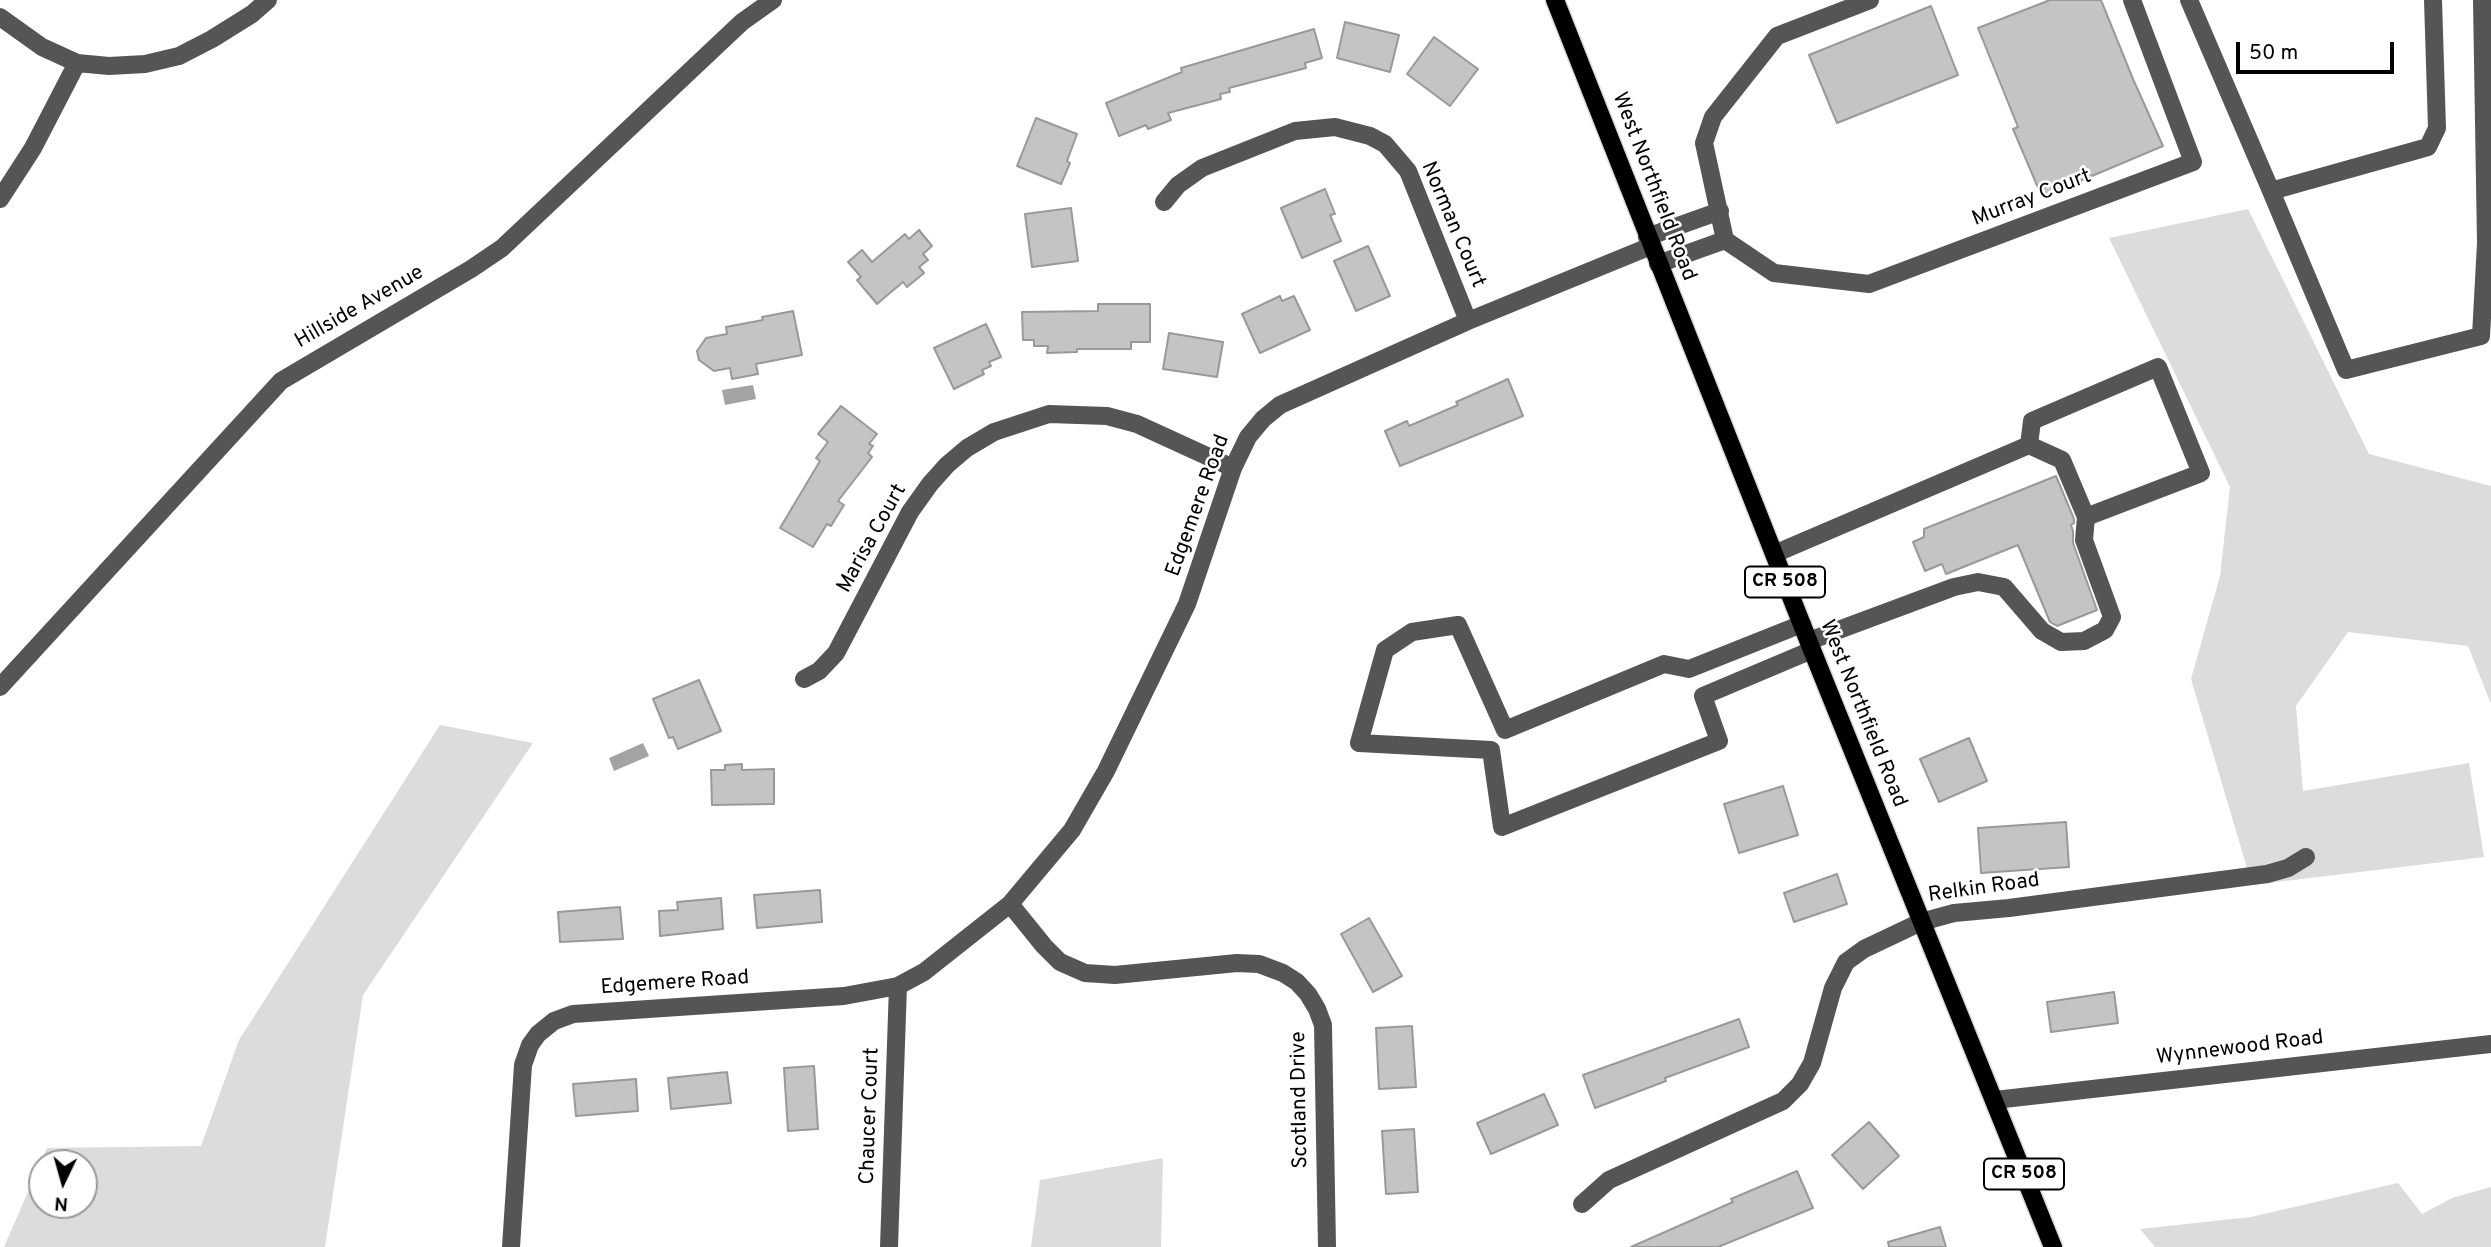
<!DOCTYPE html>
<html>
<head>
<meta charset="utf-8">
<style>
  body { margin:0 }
  #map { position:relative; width:2491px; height:1247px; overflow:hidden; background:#fff; font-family:Overpass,sans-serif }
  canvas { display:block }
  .north { position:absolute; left:28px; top:1149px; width:70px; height:70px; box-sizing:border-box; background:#fff; border:2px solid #999; border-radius:50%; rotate:185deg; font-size:19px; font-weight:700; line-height:28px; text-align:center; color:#000 }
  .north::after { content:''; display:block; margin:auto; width:24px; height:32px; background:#000; clip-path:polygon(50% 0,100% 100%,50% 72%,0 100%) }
  .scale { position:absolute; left:2236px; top:42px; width:158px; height:32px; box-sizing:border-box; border:4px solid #000; border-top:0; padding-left:9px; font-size:21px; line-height:24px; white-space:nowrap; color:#000; -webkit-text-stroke:5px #fff; paint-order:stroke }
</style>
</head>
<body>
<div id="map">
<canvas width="2491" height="1247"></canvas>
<div class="north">N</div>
<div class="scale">50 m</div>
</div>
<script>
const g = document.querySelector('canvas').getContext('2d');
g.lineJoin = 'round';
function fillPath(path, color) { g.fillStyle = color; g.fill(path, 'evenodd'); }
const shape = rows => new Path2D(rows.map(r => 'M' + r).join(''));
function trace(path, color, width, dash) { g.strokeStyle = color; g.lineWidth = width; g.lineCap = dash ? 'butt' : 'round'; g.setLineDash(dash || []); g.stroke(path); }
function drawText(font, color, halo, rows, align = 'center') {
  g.font = font + ' Overpass,sans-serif'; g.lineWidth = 5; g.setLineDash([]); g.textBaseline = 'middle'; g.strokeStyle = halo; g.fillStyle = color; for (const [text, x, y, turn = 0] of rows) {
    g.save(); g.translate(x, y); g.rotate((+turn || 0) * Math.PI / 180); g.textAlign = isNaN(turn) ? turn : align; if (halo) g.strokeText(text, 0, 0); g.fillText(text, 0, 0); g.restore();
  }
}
const green = shape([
  [2248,209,2369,454,2491,486,2491,704,2468,646,2348,632,2296,706,2303,791,2469,763,2484,857,2252,885,2191,679,2220,576,2230,487,2109,238],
  [440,725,533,743,363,995,325,1247,4,1247,47,1148,201,1146,239,1040],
  [42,1163,84,1163,84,1205,42,1205],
  [1163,1158,1161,1247,1031,1247,1040,1180],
  [2398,1183,2422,1214,2452,1198,2491,1187,2491,1247,2155,1247,2140,1229,2251,1217]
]);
const water = shape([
  [753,385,756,399,725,405,722,390],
  [643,743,649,756,614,771,609,758]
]);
const building = shape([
  [2050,0,2101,0,2133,79,2163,146,2042,197,2013,129,2018,127,1978,28,2050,0],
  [1931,6,1958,75,1837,123,1809,55,1931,6],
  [1345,22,1399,35,1390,72,1337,58,1345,22],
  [1314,29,1322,58,1305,63,1306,68,1229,88,1230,92,1220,94,1221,99,1168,113,1171,120,1148,129,1146,125,1119,136,1106,103,1182,72,1181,68,1314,29],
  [1434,37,1478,69,1450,106,1407,74,1434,37],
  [1036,118,1077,134,1067,161,1070,163,1061,184,1017,166,1036,118],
  [1325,189,1335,214,1330,215,1341,241,1302,258,1281,208,1325,189],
  [1071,208,1078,261,1032,267,1025,214,1071,208],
  [919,230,932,246,923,254,928,260,919,267,924,273,907,287,903,282,877,304,857,280,861,277,848,262,862,250,872,262,905,234,909,239,919,230],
  [1368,246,1390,296,1356,311,1334,261,1368,246],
  [1280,296,1282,301,1294,296,1310,330,1260,353,1242,314,1280,296],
  [1098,304,1150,304,1150,342,1131,342,1131,349,1077,349,1077,352,1047,353,1048,346,1034,346,1034,340,1023,340,1022,312,1098,311,1098,304],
  [793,311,802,355,756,364,758,374,732,379,730,368,714,371,699,360,697,351,706,338,727,334,726,327,763,320,762,317,793,311],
  [986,324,1001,357,989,362,991,366,982,370,984,374,954,389,934,348,986,324],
  [1169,333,1223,342,1217,377,1163,369,1169,333],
  [1508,379,1523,416,1400,466,1385,431,1407,421,1409,426,1458,405,1456,402,1508,379],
  [841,406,877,434,869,444,873,446,868,453,872,457,838,501,844,505,831,526,827,524,813,547,780,528,820,461,816,458,828,442,818,434,841,406],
  [2056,476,2074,519,2074,523,2071,525,2073,531,2073,543,2097,610,2057,626,2050,622,2018,545,1946,574,1942,564,1925,571,1913,542,1924,537,1924,529,2056,476],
  [699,680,721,731,678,749,673,737,669,738,653,699,699,680],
  [1969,738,1987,781,1939,802,1920,759,1969,738],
  [742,764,742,770,774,769,774,804,712,805,711,770,725,770,725,765,742,764],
  [1783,786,1798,835,1739,853,1724,804,1783,786],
  [2066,822,2069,867,1981,873,1978,828,2066,822],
  [1837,874,1847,904,1794,922,1784,893,1837,874],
  [820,890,822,922,757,928,754,895,820,890],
  [721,898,723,929,660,936,659,911,678,910,677,902,721,898],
  [620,907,623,939,560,942,558,912,620,907],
  [1369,918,1402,976,1373,992,1341,934,1369,918],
  [2114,992,2118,1023,2051,1032,2047,1002,2114,992],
  [1739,1019,1749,1047,1665,1078,1666,1081,1595,1108,1583,1075,1739,1019],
  [1412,1026,1416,1087,1379,1089,1376,1028,1412,1026],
  [814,1066,818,1129,788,1131,784,1068,814,1066],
  [727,1072,731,1103,671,1109,668,1078,727,1072],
  [636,1079,638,1111,576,1116,573,1084,636,1079],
  [1544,1094,1558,1125,1491,1154,1477,1123,1544,1094],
  [1869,1122,1899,1156,1863,1189,1832,1155,1869,1122],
  [1414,1129,1418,1192,1386,1194,1382,1131,1414,1129],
  [1797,1171,1813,1208,1718,1247,1631,1247,1733,1202,1731,1199,1797,1171],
  [1940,1227,1946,1247,1889,1247,1888,1242,1940,1227]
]);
const minor = shape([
  [2189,0,2271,191,2428,147,2437,128,2433,0],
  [0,17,42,47,77,63,109,66,145,64,179,56,212,39,252,14,268,0],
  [2271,191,2346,370,2481,336,2486,243,2482,0],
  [0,199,33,148,77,63],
  [1164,202,1178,185,1202,168,1295,131,1335,127,1370,136,1385,144,1408,171,1468,321],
  [1647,237,1720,211],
  [1725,240,1774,273,1869,284,2193,162,2132,0],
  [1725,240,1704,143,1713,117,1777,36,1870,0],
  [1658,264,1725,240],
  [2029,445,2032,421,2158,367,2201,473,2086,517],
  [1774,554,2029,445,2062,460,2086,517,2084,540,2112,617,2105,630,2084,641,2061,642,2042,631,2004,587,1978,582,1954,587,1809,641],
  [1802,624,1689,669,1664,664,1505,730,1458,625,1412,632,1385,650,1359,743,1491,750,1502,827,1719,741,1703,696,1812,650],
  [804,679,819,671,836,653,910,512,930,484,947,465,967,448,994,432,1049,414,1107,416,1137,424,1233,468],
  [0,687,281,381,471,269,502,248,742,22,773,0],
  [1010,904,1044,946,1060,962,1085,973,1115,975,1237,963,1259,964,1283,973,1297,982,1308,994,1317,1009,1323,1025,1327,1247],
  [1995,1100,2491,1044],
  [1582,1204,1609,1180,1783,1101,1800,1084,1812,1063,1833,988,1846,962,1864,949,1921,922,1954,913,2009,908,2267,874,2288,868,2306,857],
  [511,1247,523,1065,530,1045,538,1034,554,1021,573,1014,844,996,898,986,924,972,1010,904,1072,830,1106,771,1187,604,1233,468,1248,437,1263,419,1280,405,1468,321,1651,246],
  [889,1247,898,986]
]);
const major = shape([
  [1555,0,1812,650,2053,1247]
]);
const shields = [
  [1785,582,80],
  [2024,1174,80]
];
const shieldNames = [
  ["CR 508",1785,582],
  ["CR 508",2024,1174]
];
const streetNames = [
  ["West Northfield Road",1653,187,69],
  ["Murray Court",2032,199,-21],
  ["Norman Court",1452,225,67],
  ["Hillside Avenue",360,308,-30],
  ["Edgemere Road",1199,506,-70],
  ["Marisa Court",873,539,-61],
  ["West Northfield Road",1862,714,68],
  ["Relkin Road",1984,889,-8],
  ["Edgemere Road",675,984,-4],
  ["Wynnewood Road",2240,1049,-7],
  ["Scotland Drive",1301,1100,-91],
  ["Chaucer Court",871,1116,-88]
];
fillPath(green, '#dcdcdc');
fillPath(water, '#a3a3a3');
fillPath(building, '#c4c4c4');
trace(building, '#999', 2);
trace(major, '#dbdbdb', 21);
trace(minor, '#555', 18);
trace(major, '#000', 18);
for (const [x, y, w] of shields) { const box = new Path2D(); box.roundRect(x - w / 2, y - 15.5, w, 31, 5); g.fillStyle = '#fff'; g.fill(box); trace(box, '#000', 2); }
drawText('bold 19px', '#000', null, shieldNames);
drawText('21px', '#000', '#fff', streetNames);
</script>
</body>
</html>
